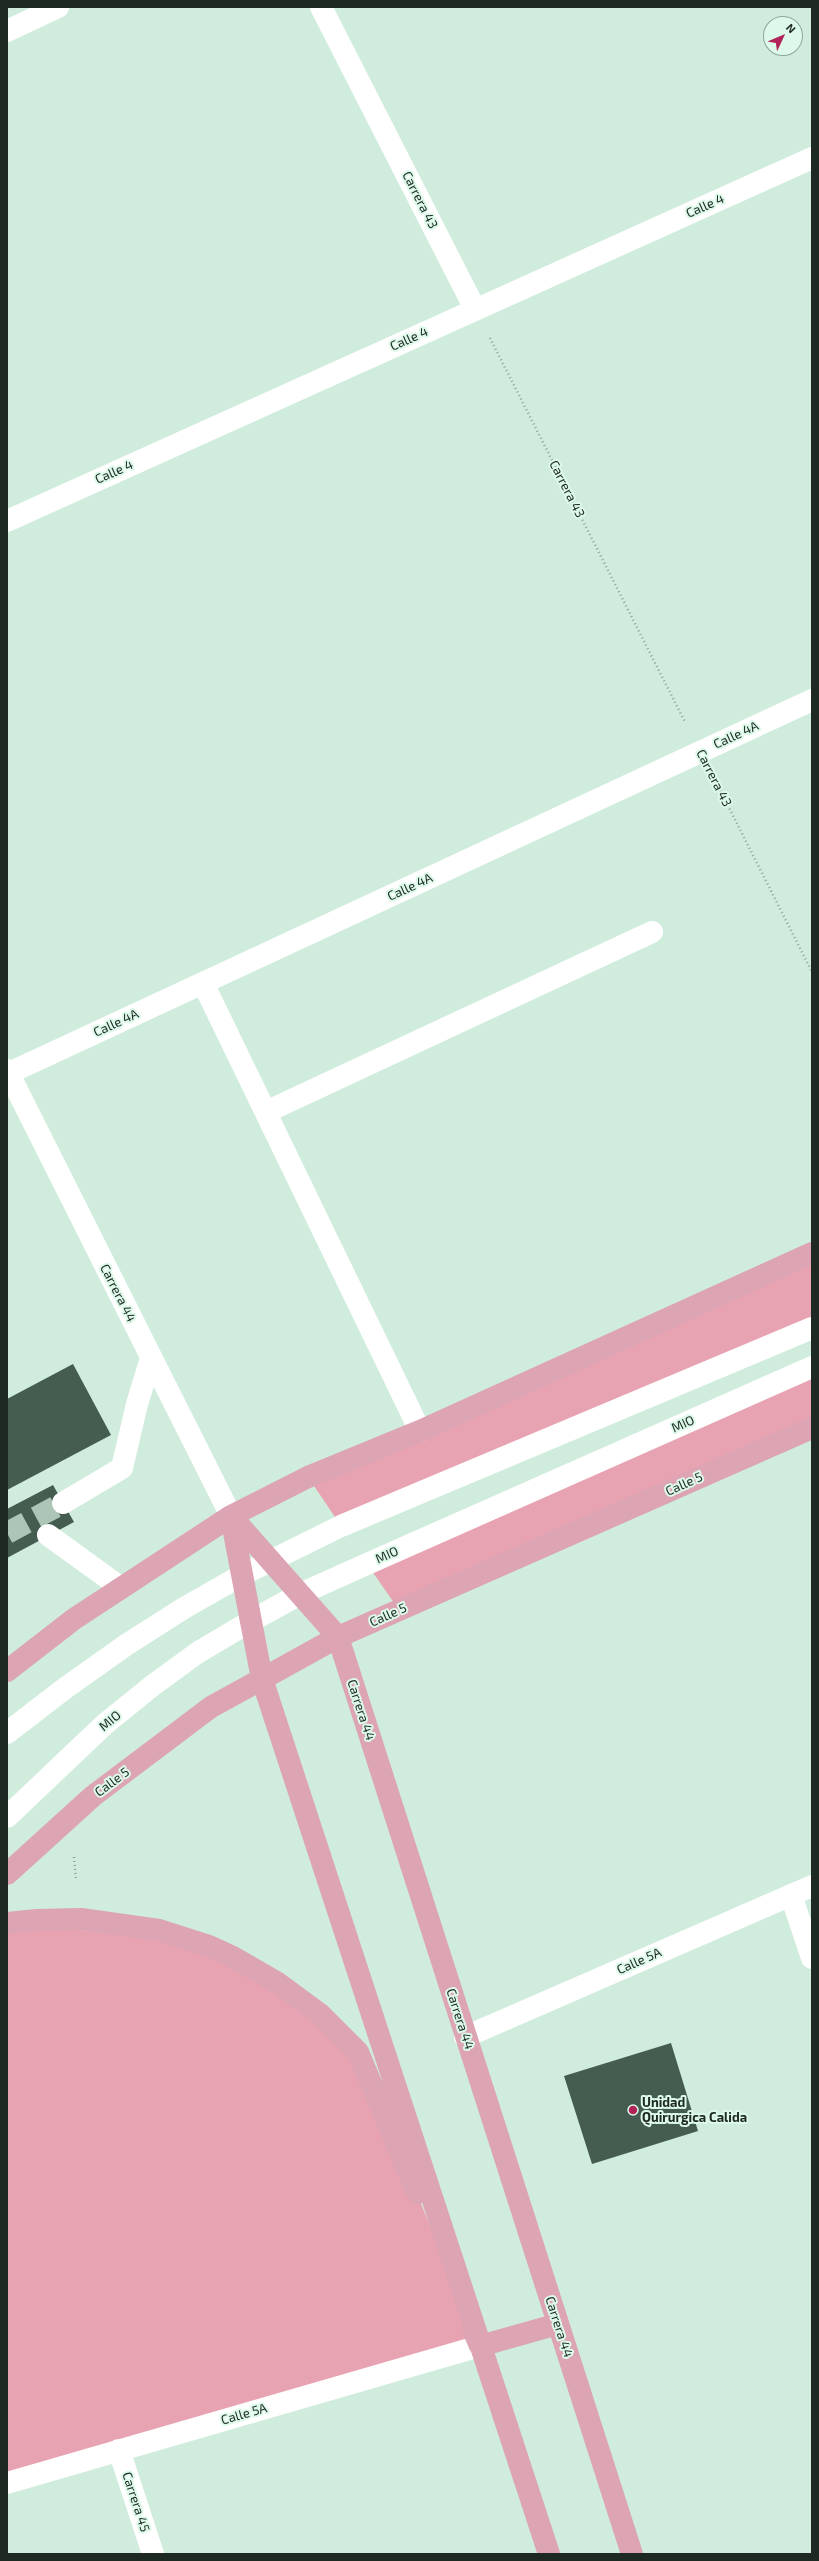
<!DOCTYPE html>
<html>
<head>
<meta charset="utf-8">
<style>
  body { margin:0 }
  #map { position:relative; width:819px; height:2561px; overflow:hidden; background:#cfecdc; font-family:"Exo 2",sans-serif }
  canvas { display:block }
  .frame { position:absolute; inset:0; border:8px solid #1e2923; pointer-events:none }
  .north { position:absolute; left:763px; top:16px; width:40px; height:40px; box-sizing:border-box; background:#dcf9e9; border:1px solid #90a69a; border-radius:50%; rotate:46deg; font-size:11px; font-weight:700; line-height:16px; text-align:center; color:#1e2923 }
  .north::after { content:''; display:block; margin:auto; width:14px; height:18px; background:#b22459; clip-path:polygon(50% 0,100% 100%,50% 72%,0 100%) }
</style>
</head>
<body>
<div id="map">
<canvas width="819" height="2561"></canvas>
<div class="frame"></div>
<div class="north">N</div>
</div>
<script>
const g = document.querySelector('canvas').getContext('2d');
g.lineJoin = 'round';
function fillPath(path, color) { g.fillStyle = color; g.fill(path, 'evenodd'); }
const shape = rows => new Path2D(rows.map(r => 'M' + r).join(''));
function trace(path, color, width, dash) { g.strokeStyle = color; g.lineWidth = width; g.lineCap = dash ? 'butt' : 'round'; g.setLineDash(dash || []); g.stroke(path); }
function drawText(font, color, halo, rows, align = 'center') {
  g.font = font + ' "Exo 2",sans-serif'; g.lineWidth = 4; g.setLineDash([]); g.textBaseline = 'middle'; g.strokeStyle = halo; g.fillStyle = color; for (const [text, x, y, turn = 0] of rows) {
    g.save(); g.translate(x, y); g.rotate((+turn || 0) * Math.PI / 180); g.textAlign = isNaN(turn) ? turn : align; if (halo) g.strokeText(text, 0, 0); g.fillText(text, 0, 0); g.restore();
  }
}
const green = shape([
  [812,1253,812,1328,341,1526,308,1477],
  [812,1367,812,1428,399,1610,367,1564],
  [16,1922,209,1946,358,2052,480,2346,7,2483,7,1923]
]);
const building = shape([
  [73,1364,111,1435,7,1490,7,1399],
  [53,1485,74,1522,7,1558,7,1509],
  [671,2043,698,2131,592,2164,564,2076]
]);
const minorTunnel = shape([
  [7,1533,63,1503]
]);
const path = shape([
  [490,338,685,722],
  [715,780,812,972],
  [74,1857,76,1880]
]);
const minor = shape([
  [321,7,475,309],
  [7,31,58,7],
  [7,521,812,158],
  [203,983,420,1431],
  [7,1070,231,1516],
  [7,1074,812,700],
  [266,1112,652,932],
  [63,1503,122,1468,137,1404,151,1358],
  [48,1535,120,1587],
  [7,1733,64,1689,126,1645,184,1608,242,1575,341,1526,812,1328],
  [7,1817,105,1724,152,1686,197,1653,251,1621,300,1594,367,1564,812,1367],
  [791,1895,812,1958],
  [465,2037,812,1886],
  [119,2450,153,2554],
  [7,2483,480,2346]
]);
const major = shape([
  [231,1516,338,1637,632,2554],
  [231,1517,262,1679,549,2554],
  [7,1671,74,1619,231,1516,308,1477,420,1431,812,1253],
  [7,1874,93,1796,211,1707,262,1679,338,1637,812,1428],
  [7,1923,37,1920,81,1919,159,1930,209,1946,233,1957,278,1983,320,2014,358,2052,417,2193],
  [474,2332,480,2346,558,2324]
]);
const markers = [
  [633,2110,5,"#b22459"]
];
const streetNames = [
  ["Carrera 43",420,200,63],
  ["Calle 4",705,206,-24],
  ["Calle 4",409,339,-24],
  ["Calle 4",114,472,-24],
  ["Carrera 43",567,489,63],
  ["Calle 4A",736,735,-25],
  ["Carrera 43",714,778,63],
  ["Calle 4A",410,887,-25],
  ["Calle 4A",116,1023,-25],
  ["Carrera 44",118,1293,63],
  ["MIO",683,1424,-24],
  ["Calle 5",684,1484,-24],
  ["MIO",387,1555,-24],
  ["Calle 5",388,1615,-24],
  ["Carrera 44",361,1710,72],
  ["MIO",110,1721,-40],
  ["Calle 5",112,1782,-37],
  ["Calle 5A",639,1961,-24],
  ["Carrera 44",460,2019,72],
  ["Carrera 44",559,2327,72],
  ["Calle 5A",244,2414,-16],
  ["Carrera 45",136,2502,72]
];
const poiNames = [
  ["Unidad",642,2103],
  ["Quirurgica Calida",642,2118]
];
fillPath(green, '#e8a3b2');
fillPath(building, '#445d50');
trace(minorTunnel, '#acc5b7', 22, [22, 11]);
trace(path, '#8da497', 2.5, [1, 3]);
trace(minor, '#fff', 22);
trace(major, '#dda4b3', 22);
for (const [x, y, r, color] of markers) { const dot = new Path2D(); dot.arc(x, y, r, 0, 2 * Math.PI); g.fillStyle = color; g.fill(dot); trace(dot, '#dcf9e9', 1.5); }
drawText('13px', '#1e2923', '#dcf9e9', streetNames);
drawText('bold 13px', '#1e2923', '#dcf9e9', poiNames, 'left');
</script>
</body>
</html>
